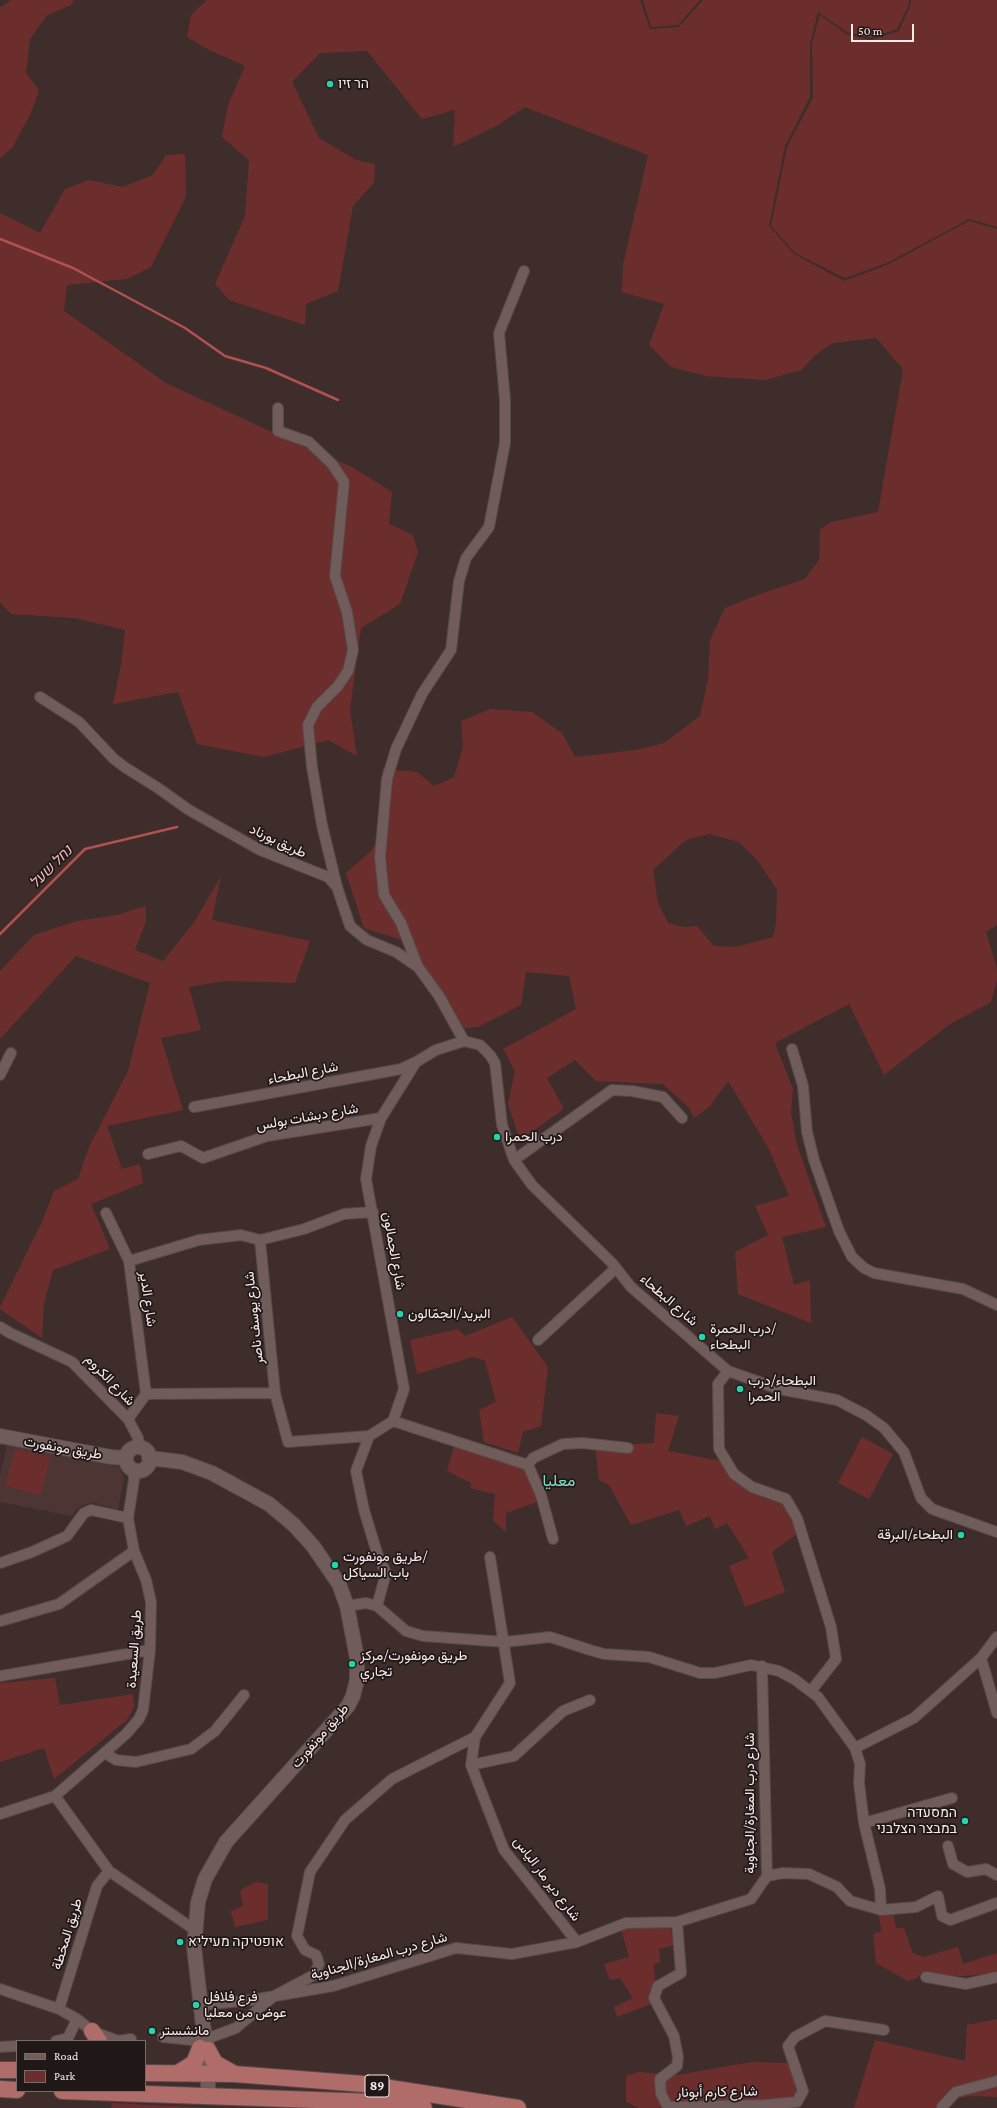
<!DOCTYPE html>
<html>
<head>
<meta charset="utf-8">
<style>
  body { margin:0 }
  #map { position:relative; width:997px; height:2108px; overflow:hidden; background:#3f2d2b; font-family:"Crimson Pro",serif }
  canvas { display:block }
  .legend { position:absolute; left:16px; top:2040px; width:130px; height:52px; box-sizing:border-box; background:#201717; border:1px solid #766c6c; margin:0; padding:5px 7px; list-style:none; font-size:12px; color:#f8eceb }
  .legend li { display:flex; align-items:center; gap:8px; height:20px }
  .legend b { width:20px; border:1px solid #766c6c }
  .scale { position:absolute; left:851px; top:24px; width:63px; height:18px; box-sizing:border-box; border:2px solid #f8eceb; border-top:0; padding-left:5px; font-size:12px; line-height:14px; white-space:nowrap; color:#f8eceb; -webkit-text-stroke:3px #201717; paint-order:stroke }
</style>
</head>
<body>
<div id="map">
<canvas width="997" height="2108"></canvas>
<ul class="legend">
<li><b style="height:5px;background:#705c5a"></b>Road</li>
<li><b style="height:11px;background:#6c2e2d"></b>Park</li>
</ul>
<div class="scale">50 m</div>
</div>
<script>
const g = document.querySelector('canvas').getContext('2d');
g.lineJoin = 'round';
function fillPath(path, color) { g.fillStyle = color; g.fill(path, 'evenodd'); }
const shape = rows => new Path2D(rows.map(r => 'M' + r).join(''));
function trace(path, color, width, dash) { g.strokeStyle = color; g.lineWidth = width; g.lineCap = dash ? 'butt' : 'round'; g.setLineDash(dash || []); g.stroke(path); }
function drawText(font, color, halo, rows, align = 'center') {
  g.font = font + ' "Crimson Pro",Vazirmatn,Heebo,serif'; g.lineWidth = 3.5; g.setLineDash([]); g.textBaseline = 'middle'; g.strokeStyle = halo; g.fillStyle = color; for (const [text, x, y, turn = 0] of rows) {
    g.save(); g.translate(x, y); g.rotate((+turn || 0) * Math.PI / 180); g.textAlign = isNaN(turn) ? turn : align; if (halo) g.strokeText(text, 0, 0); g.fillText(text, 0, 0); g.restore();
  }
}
const built = shape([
  [8,1442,119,1467,124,1477,118,1510,95,1503,85,1504,77,1509,72,1516,0,1502,0,1475]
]);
const green = shape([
  [12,0,74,0,71,5,47,15,30,39,26,73,39,90,31,113,12,148,0,158,0,7],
  [207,0,640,0,650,29,679,27,703,0,909,0,909,4,897,29,870,38,847,32,818,12,810,44,810,97,785,146,769,226,794,254,844,281,887,265,969,221,997,229,997,925,986,932,997,969,997,980,991,1002,950,1024,884,1075,849,1004,775,1043,793,1089,791,1113,797,1145,826,1227,782,1237,794,1285,810,1280,811,1323,738,1294,735,1252,768,1235,755,1206,789,1196,769,1149,728,1081,710,1106,694,1118,689,1108,663,1084,596,1081,575,1060,547,1078,564,1109,520,1140,508,1104,515,1071,503,1049,576,1009,569,976,526,972,521,1005,478,1027,458,1029,405,941,364,928,346,873,372,850,387,817,382,769,417,772,434,786,454,777,463,747,461,721,491,709,532,712,562,733,575,757,637,750,664,743,700,716,708,679,710,640,725,608,760,594,805,579,819,560,820,529,831,522,878,512,903,369,876,338,833,343,814,356,802,370,765,380,706,376,671,367,649,345,664,304,622,292,623,265,648,155,525,107,498,125,453,147,455,110,422,119,367,51,320,53,292,82,319,138,356,160,375,164,374,183,353,206,338,291,306,304,305,325,229,300,215,284,245,216,249,160,222,137,228,105,245,66,209,50,187,37,191,15],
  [709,834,739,842,758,861,777,890,776,925,773,937,736,947,714,946,697,926,684,927,668,923,658,903,653,870,686,840],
  [643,0,700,0,678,25,651,27],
  [911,0,997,0,997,227,969,219,887,263,845,278,795,253,771,226,787,147,813,98,812,44,820,15,846,34,870,40,899,31,911,4],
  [185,154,186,197,151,267,127,279,67,285,64,311,166,383,304,447,352,467,392,492,389,524,413,535,418,552,400,604,361,628,350,710,357,756,328,740,264,757,197,744,178,692,113,704,121,665,125,630,75,618,11,614,0,602,0,213,40,233,65,189,89,180,123,187,153,175,166,155],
  [221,876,212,920,310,941,295,983,225,981,189,987,201,1030,161,1038,183,1110,107,1126,122,1169,140,1164,143,1183,91,1204,110,1249,53,1270,44,1303,42,1338,0,1309,0,1307,42,1222,54,1191,78,1179,89,1147,128,1071,150,983,76,956,0,1039,0,971,34,935,77,921,117,915,146,906,146,921,135,950,163,961,195,921],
  [512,1317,548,1367,541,1426,523,1432,518,1453,484,1442,479,1410,496,1402,485,1361,473,1357,417,1374,410,1340,458,1329,465,1336],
  [656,1413,679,1416,668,1451,721,1461,743,1486,763,1498,782,1503,790,1514,797,1534,772,1552,785,1592,745,1607,729,1566,749,1558,727,1523,715,1529,710,1516,686,1526,679,1510,631,1525,609,1485,599,1480,595,1446,654,1443],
  [862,1437,893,1454,869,1499,838,1483],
  [455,1443,524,1467,531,1477,537,1502,506,1513,506,1532,493,1521,495,1494,470,1488,471,1483,447,1471],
  [15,1449,50,1457,41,1495,5,1486],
  [55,1678,60,1705,133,1694,134,1707,127,1720,54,1779,44,1748,0,1762,0,1683],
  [256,1882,268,1884,268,1920,235,1927,231,1911,243,1906,240,1890],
  [893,1912,896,1928,904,1928,913,1953,923,1957,958,1947,963,1964,997,1953,997,1971,992,1974,962,1976,921,1973,917,1978,908,1981,876,1963,873,1934,882,1931,878,1914],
  [669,1924,675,1945,659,1949,660,1962,654,1964,655,1982,649,1993,651,2004,617,2017,614,2007,633,1998,620,1978,610,1980,604,1964,629,1957,621,1929],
  [997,2019,997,2097,971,2096,953,2099,947,2108,854,2108,875,2040,965,2061,967,2025],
  [751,2062,791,2063,799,2105,639,2108,626,2102,626,2076,638,2072,677,2075],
  [112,2103,210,2108,111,2108]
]);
const stream = shape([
  [0,239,73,268,185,328,225,356,266,368,338,400],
  [0,934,85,849,177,827]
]);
const minor = shape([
  [278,408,278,431,309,442,332,464,344,482,335,576,347,612,353,650,348,671,338,686,317,707,308,725,312,767,322,825,337,887],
  [40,697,79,722,114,759,126,768,158,788,189,810,260,850,328,877,337,887,350,926,367,940,396,952,418,967,439,996,464,1041],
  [418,967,401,923,384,895,380,857,387,779,396,749,422,694,451,650,459,581,466,558,489,527,505,443,505,400,499,333,524,271],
  [792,1049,803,1086,807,1132,814,1160,839,1231,852,1257,864,1268,874,1273,963,1289,997,1305],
  [0,1075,11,1053],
  [194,1107,401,1069,416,1062],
  [148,1154,181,1146,203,1158,267,1136,381,1118],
  [514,1160,612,1090,632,1091,663,1097,682,1118],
  [106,1213,129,1261,146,1394,128,1419],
  [260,1240,275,1393,288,1442,369,1436],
  [129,1261,199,1240,241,1235,260,1240,304,1229,344,1214,373,1212],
  [0,1327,10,1333,72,1362,128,1419,138,1438,139,1447],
  [538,1340,616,1268],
  [728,1371,718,1384,719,1449,734,1474,752,1487,786,1499,797,1518,831,1627,836,1659,811,1691],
  [146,1394,275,1393],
  [393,1421,528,1465,541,1495,553,1539],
  [528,1465,533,1458,563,1444,583,1443,628,1448],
  [0,1563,32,1552,67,1536,84,1513,91,1510,128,1518],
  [347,1606,366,1603,377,1606,406,1631,423,1636,505,1642,550,1637,590,1650,604,1654,649,1657,700,1673,715,1673,751,1665,779,1671,794,1679,818,1697,855,1748,860,1764,859,1783,864,1823,880,1889,881,1910],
  [377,1606,386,1573,378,1556,364,1510,356,1471,369,1436,393,1421,404,1389,366,1179,371,1146,381,1118,416,1062,436,1050,464,1041,480,1045,490,1055,495,1063,502,1125,514,1160,532,1185,612,1263,631,1287,728,1371,779,1389,837,1400,866,1415,884,1428,904,1452,921,1498,932,1509,997,1532],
  [1,1621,59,1604,134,1551],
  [981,1658,997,1713],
  [0,1676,150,1650],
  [475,1737,471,1765,504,1850,577,1942],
  [855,1748,914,1718,981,1658,997,1637],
  [105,1753,116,1760,136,1762,191,1749,215,1731,244,1695],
  [471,1765,514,1756,563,1711,590,1700],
  [55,1796,109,1871,195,1930],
  [0,1814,55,1796,126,1734,139,1719,143,1710,150,1650,151,1602,146,1580,134,1551,128,1518,134,1480,134,1470],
  [864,1823,952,1798],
  [948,1846,953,1864,967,1872,986,1869,997,1875],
  [767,1876,783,1873,809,1874,837,1887,850,1901,881,1910,916,1907,938,1896,942,1916,950,1920,997,1903],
  [677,1922,681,1973,658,1986,654,1998,674,2036,678,2057,677,2066,660,2079,661,2094,668,2107,765,2105],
  [926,1977,966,1984,997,1977],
  [0,1989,59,2009,77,2019,92,2031,118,2041,131,2039],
  [201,2005,252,2000,333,1986,456,1948,512,1954,577,1942,626,1923,677,1922,751,1899,767,1876,762,1666],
  [59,2009,97,1886,109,1871],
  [163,2037,201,2041],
  [206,2039,236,2028,274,1996,314,1975,319,1964,316,1955,305,1950,297,1936,310,1872,345,1820,392,1779,475,1737,510,1683,490,1557],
  [56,2041,68,2038,77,2019],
  [0,2047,17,2046],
  [942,2107,956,2092,997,2081],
  [765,2108,765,2105,797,2102,803,2091,788,2046,795,2037,825,2021,884,2030]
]);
const secondary = shape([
  [0,1436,111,1457,126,1458],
  '126 1459a12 12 0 1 1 24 0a12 12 0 1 1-24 0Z',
  [149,1458,182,1462,212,1473,269,1504,294,1525,313,1546,339,1584,347,1606,357,1658,357,1680,353,1696,348,1706,226,1842,205,1879,198,1902,194,1947,203,2025,208,2050,208,2096]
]);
const trunk = shape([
  [92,2031,99,2041],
  [208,2050,215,2063,233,2073],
  [0,2070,17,2070],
  [145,2073,234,2074,364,2084,518,2108],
  [178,2073,194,2063,200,2048],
  [0,2089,17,2090],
  [62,2091,373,2102,424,2108]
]);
const markers = [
  [330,84,4,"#23d5af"],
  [497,1137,4,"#23d5af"],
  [400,1314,4,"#23d5af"],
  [702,1337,4,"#23d5af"],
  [740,1389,4,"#23d5af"],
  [961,1535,4,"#23d5af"],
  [335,1565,4,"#23d5af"],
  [352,1664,4,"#23d5af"],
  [965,1821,4,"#23d5af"],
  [180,1942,4,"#23d5af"],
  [196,2005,4,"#23d5af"],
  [152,2031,4,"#23d5af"]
];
const shields = [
  [377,2086,24]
];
const shieldNames = [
  ["89",377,2086]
];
const poiNames = [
  ["הר זיו",338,84],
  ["درب الحمرا",505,1137],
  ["البريد/الجمّالون",408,1314],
  ["درب الحمرة/",710,1329],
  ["البطحاء",710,1345],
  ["البطحاء/درب",748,1381],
  ["الحمرا",748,1397],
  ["البطحاء/البرقة",953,1535,"right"],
  ["طريق مونفورت/",343,1557],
  ["باب السياكل",343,1573],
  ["طريق مونفورت/مركز",360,1656],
  ["تجاري",360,1672],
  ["המסעדה",957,1813,"right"],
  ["במבצר הצלבני",957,1829,"right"],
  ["אופטיקה מעיליא",188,1942],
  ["فرع فلافل",204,1997],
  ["عوض من معليا",204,2013],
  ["مانشستر",160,2031]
];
const streetNames = [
  ["طريق بورناد",278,841,25],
  ["شارع البطحاء",303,1073,-11],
  ["شارع دبشات بولس",307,1117,-10],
  ["شارع الجمالون",394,1251,80],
  ["شارع الدير",148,1299,82],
  ["شارع البطحاء",669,1300,41],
  ["شارع يوسف ناصر",254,1318,-96],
  ["شارع الكروم",110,1380,46],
  ["طريق مونفورت",63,1448,10],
  ["طريق السعيدة",134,1649,-86],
  ["طريق مونفورت",320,1736,-49],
  ["شارع درب المغارة/الجناوية",750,1803,-90],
  ["شارع دير مار الياس",547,1879,53],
  ["طريق المخطة",67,1934,-73],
  ["شارع درب المغارة/الجناوية",379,1956,-16],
  ["شارع كارم أبونار",717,2092,-1]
];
const waterNames = [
  ["נחל שעל",51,867,-45]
];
const quarterNames = [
  ["معليا",559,1481]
];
fillPath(built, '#4d3533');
fillPath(green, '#6c2e2d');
trace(stream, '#af5250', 2.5);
trace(minor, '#584948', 12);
trace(secondary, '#584948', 16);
trace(trunk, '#584948', 18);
trace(minor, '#705c5a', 10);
trace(secondary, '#705c5a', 14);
trace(trunk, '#af6c68', 16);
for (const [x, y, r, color] of markers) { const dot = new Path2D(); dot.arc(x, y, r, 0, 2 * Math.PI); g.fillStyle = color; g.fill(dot); trace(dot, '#201717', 1.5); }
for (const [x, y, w] of shields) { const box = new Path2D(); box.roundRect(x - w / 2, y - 11, w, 22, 3); g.fillStyle = '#201717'; g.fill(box); trace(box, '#f8eceb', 1); }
drawText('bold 13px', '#f8eceb', null, shieldNames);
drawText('14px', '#f8eceb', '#201717', poiNames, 'left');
drawText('14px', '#f8eceb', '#201717', streetNames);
drawText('italic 15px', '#f0bcb8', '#201717', waterNames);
drawText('16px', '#7fdfc4', '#201717', quarterNames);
</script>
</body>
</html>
